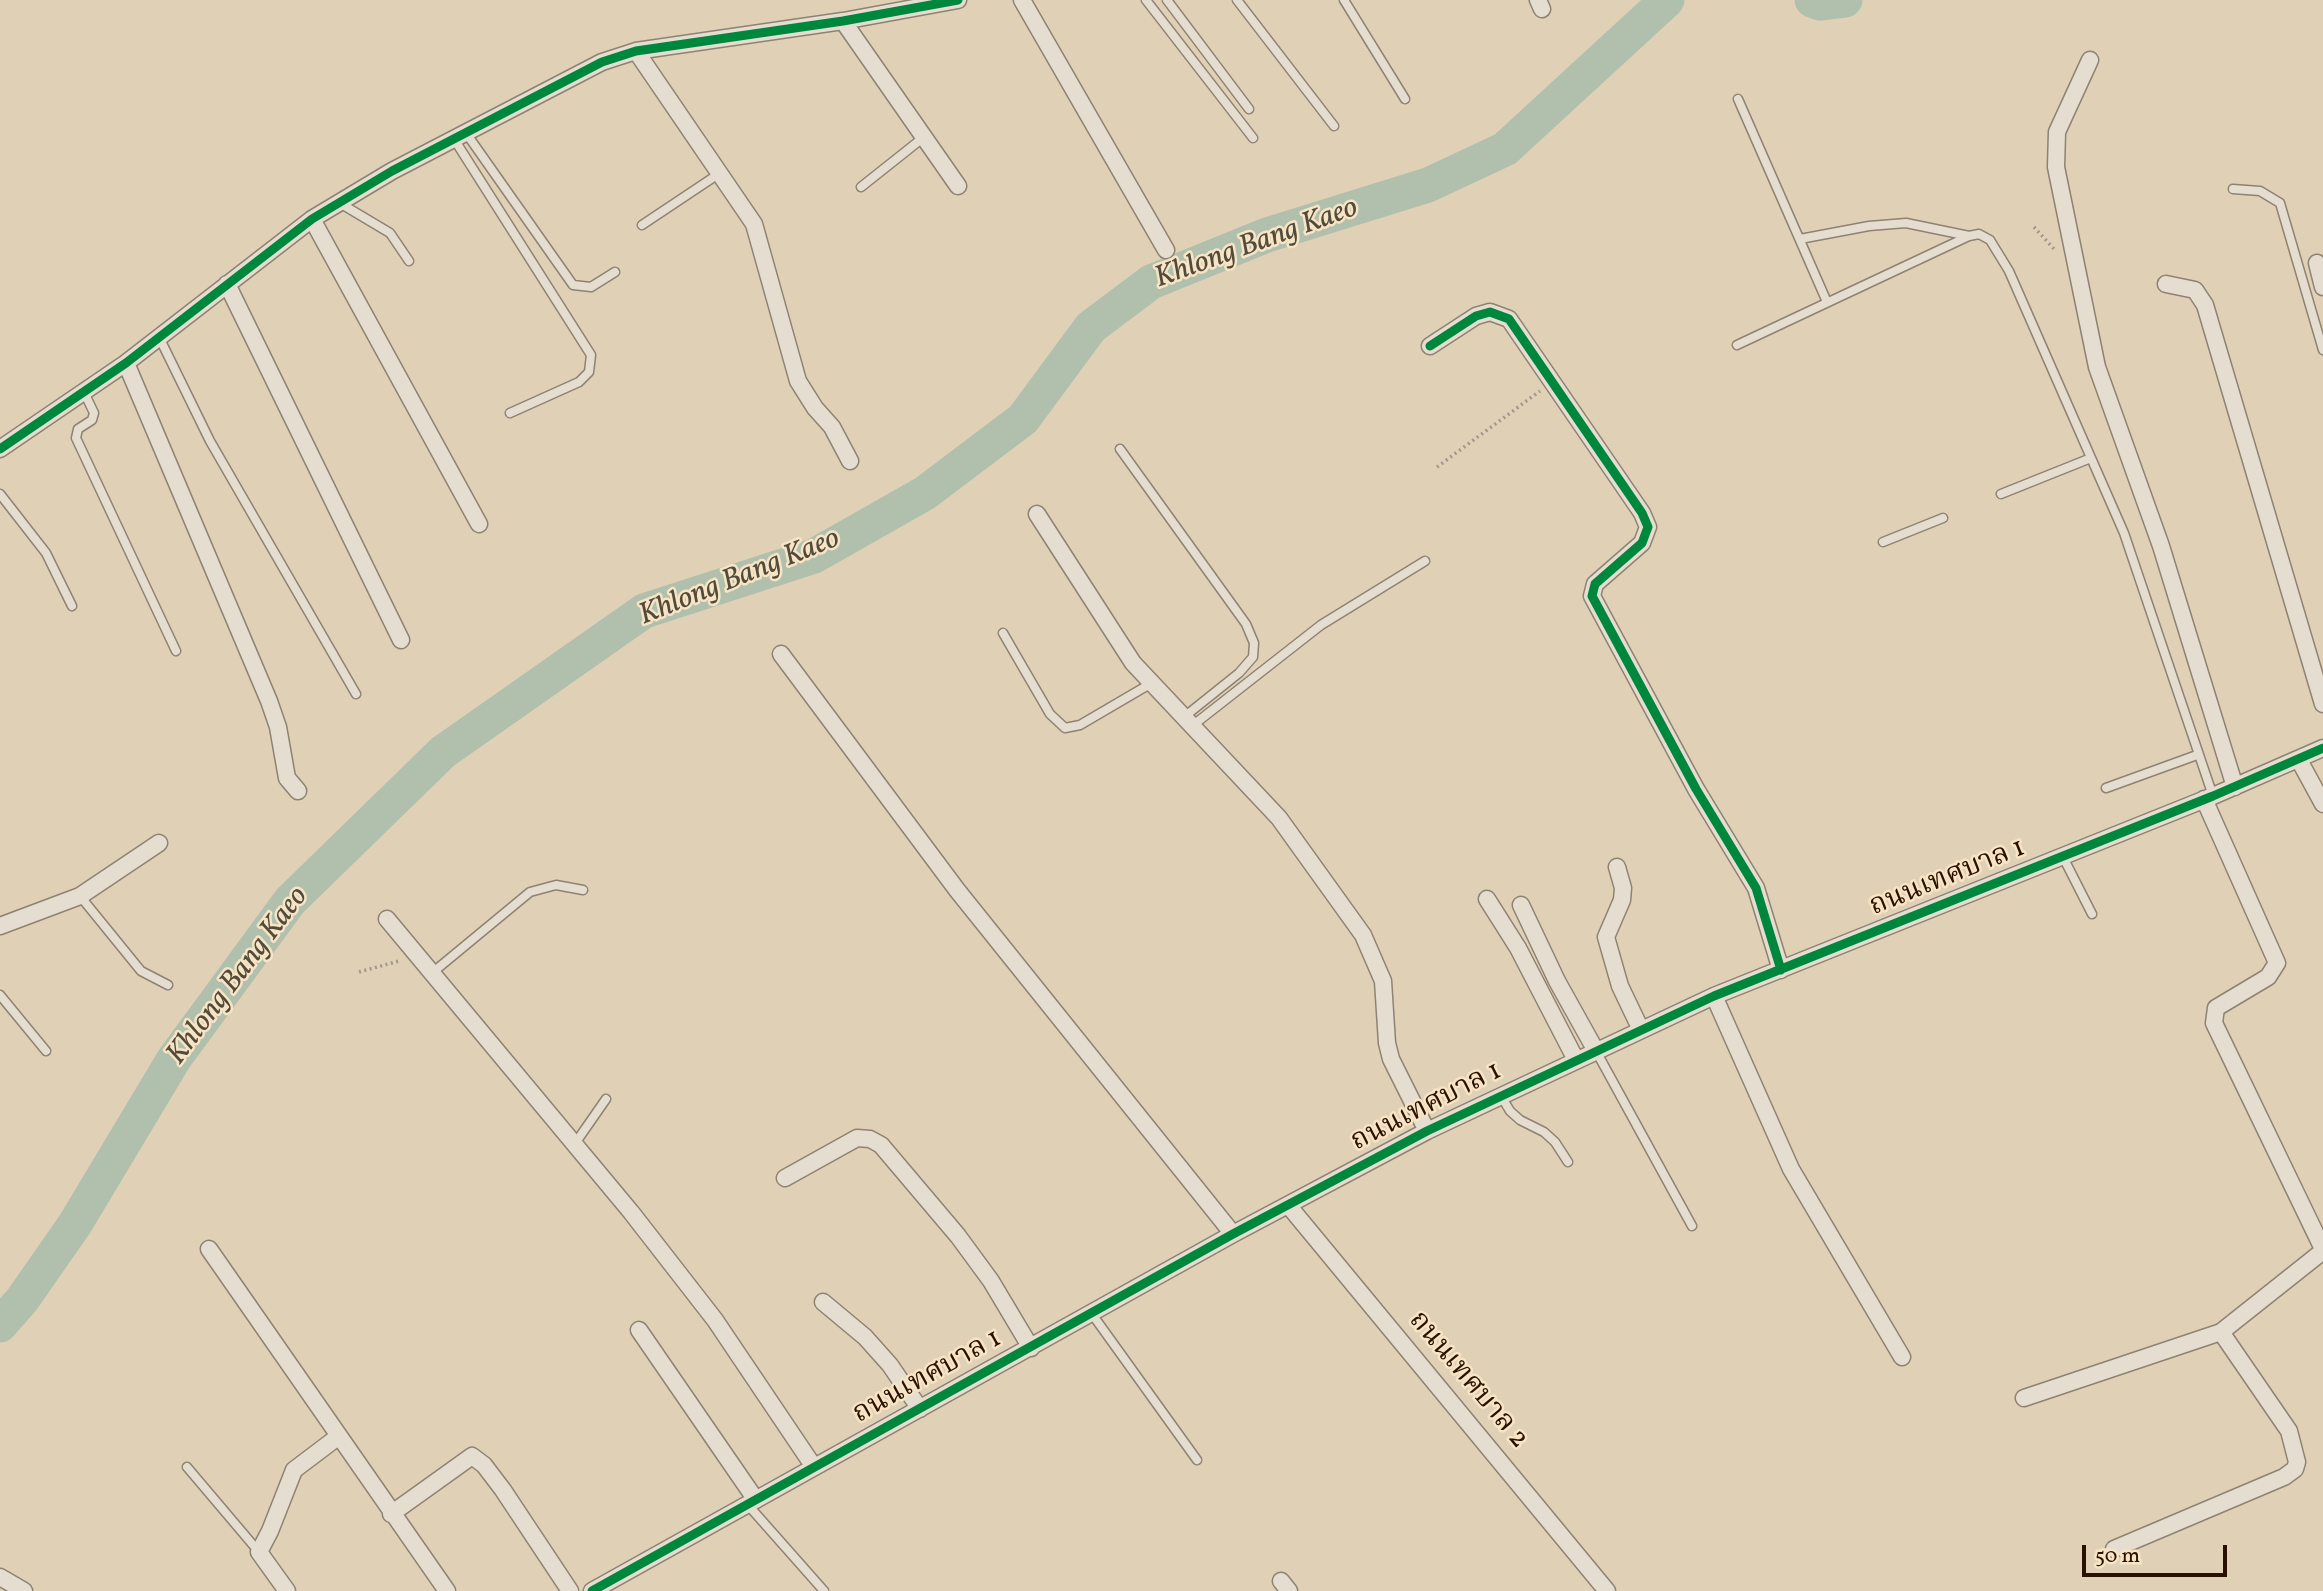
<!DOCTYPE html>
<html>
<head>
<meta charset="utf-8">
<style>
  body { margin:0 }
  #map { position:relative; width:2323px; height:1591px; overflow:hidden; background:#e0d1b6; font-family:Vollkorn,serif }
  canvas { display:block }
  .scale { position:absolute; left:2082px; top:1545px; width:145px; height:32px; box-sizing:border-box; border:4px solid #2a1000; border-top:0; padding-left:9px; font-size:21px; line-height:24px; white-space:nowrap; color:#2a1000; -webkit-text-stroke:5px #f6e4c4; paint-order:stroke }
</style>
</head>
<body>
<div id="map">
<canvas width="2323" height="1591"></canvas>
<div class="scale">50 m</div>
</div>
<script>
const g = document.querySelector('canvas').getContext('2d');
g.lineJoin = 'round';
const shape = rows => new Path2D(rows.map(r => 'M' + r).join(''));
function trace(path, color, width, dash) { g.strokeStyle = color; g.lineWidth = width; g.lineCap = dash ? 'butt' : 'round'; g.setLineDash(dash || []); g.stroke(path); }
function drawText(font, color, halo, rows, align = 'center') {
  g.font = font + ' Vollkorn,"Noto Serif Thai",serif'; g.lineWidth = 5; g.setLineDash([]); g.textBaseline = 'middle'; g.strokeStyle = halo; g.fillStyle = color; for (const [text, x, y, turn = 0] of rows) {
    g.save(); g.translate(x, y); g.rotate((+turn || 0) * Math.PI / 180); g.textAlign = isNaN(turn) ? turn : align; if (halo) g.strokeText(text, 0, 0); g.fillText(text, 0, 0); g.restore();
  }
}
const river = shape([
  [1812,0,1820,3,1845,0],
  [0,1325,22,1300,75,1224,174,1059,290,901,443,752,644,611,814,556,925,493,1023,419,1091,327,1151,282,1267,235,1428,185,1505,149,1667,0]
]);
const path = shape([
  [2034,227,2055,250],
  [1437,467,1540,391],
  [359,972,399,961]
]);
const service = shape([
  [1146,0,1253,138],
  [1167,0,1249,109],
  [1237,0,1334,126],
  [1344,0,1405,99],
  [1738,99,1827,302],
  [466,133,573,285,591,287,615,272],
  [454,139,591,355,589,372,579,382,510,413],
  [861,187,924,137],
  [2233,189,2260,191,2280,203,2323,350],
  [338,202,390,233,409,261],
  [642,225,720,173],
  [1800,239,1869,226,1906,223,1969,236],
  [159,337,210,441,356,694],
  [1737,345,1969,236,1979,234,1990,240,2009,271,2124,533,2213,796],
  [84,392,94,413,92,420,78,429,76,438,176,651],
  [1120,449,1246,624,1254,643,1253,657,1239,673,1184,717],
  [0,494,46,553,72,606],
  [2001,494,2091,458],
  [1883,542,1943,518],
  [1003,633,1050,714,1065,728,1080,725,1150,684],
  [1192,726,1321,625,1425,561],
  [2106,788,2197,755],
  [2063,857,2092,914],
  [80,896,141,971,168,985],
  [432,973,530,892,556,885,583,890],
  [0,995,46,1051],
  [1596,1051,1692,1226],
  [1501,1096,1510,1111,1520,1120,1544,1132,1555,1142,1568,1162],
  [574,1145,606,1099],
  [1092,1314,1197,1460],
  [187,1467,259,1552],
  [748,1505,824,1591]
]);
const minor = shape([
  [1022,0,1166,250],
  [1538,0,1542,9],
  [843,21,958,186],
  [636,51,754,224,798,381,815,408,832,427,850,461],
  [2090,60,2057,132,2056,167,2097,367,2161,546,2235,787],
  [312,219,479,524],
  [2317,263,2323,287],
  [227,284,401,640],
  [2166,284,2195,290,2205,305,2323,704],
  [1430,346,1476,316,1490,312,1509,319,1642,513,1648,527,1642,543,1595,584,1592,596,1696,789,1756,888,1781,970],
  [126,363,269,701,278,727,287,778,298,791],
  [0,449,126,363,312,219,392,171,602,62,636,51,843,21,958,0],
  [1037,514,1133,663,1279,818,1363,935,1383,981,1387,1043,1391,1059,1427,1131],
  [781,654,957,890,1233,1234],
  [2299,760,2323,804],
  [2204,799,2277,963,2268,977,2216,1008,2214,1023,2323,1249],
  [1617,867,1623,888,1622,900,1606,937,1620,986,1641,1030],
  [1487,899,1518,948,1576,1060],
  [1521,905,1557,981,1596,1051],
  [387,919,631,1212,715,1320,814,1467],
  [0,926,80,896,159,843],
  [1714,996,1791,1169,1902,1357],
  [785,1178,857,1138,870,1139,881,1145,958,1236,991,1281,1031,1348],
  [1288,1205,1607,1591],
  [209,1249,447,1591],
  [823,1302,865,1337,890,1365,920,1409],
  [639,1330,756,1500],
  [2221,1332,2323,1251],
  [2024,1398,2221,1332,2289,1431,2297,1462,2295,1469,2284,1477,2114,1549],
  [391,1514,472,1456,484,1465,503,1490,570,1591],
  [0,1577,24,1591],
  [1281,1581,1289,1591],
  [287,1591,259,1552,270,1531,294,1470,339,1436],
  [592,1591,1233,1234,1427,1131,1714,996,2213,796,2323,748]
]);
const cycleway = shape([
  [1430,346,1476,316,1490,312,1509,319,1642,513,1648,527,1642,543,1595,584,1592,596,1696,789,1756,888,1781,970],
  [0,449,126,363,312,219,392,171,602,62,636,51,843,21,958,0],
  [592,1591,1233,1234,1427,1131,1714,996,2213,796,2323,748]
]);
const streetNames = [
  ["ถนนเทศบาล 1",1948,879,-22],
  ["ถนนเทศบาล 1",1427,1108,-27],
  ["ถนนเทศบาล 1",928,1378,-29],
  ["ถนนเทศบาล 2",1467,1381,50]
];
const waterNames = [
  ["Khlong Bang Kaeo",1257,245,-20],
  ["Khlong Bang Kaeo",740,579,-22],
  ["Khlong Bang Kaeo",239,977,-53]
];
trace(river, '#b0c0ad', 35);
trace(service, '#8e8272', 11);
trace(minor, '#8e8272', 19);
trace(path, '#a0988c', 3.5, [2, 3.5]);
trace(service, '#e5ddd0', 8);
trace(minor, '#e5ddd0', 16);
trace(cycleway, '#00873e', 9);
drawText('28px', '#2a1000', '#f6e4c4', streetNames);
drawText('italic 30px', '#524b3b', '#f6e4c4', waterNames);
</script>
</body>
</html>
